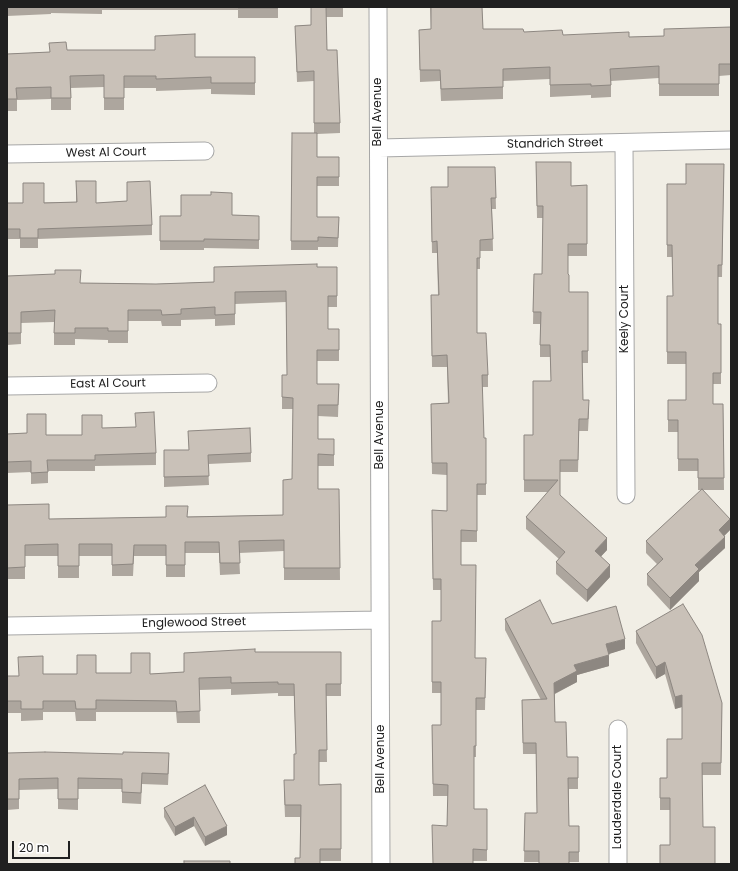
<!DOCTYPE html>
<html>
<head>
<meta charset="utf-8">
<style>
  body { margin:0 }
  #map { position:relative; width:738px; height:871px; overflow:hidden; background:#f1eee5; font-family:Poppins,sans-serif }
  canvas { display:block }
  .frame { position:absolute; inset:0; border:8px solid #202020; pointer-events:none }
  .scale { position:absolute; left:12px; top:841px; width:58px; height:18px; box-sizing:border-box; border:2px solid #202020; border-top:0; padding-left:5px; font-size:12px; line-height:14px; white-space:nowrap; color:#202020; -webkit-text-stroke:3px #fff; paint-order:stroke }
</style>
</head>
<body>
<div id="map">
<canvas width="738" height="871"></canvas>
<div class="frame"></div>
<div class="scale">20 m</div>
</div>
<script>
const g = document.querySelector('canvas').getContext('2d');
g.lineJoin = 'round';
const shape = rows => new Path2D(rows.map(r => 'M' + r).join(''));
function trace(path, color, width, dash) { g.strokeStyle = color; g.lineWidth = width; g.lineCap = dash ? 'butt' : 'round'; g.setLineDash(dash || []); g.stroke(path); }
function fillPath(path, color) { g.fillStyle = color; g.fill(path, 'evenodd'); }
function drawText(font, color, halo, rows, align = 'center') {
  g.font = font + ' Poppins,sans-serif'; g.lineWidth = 4; g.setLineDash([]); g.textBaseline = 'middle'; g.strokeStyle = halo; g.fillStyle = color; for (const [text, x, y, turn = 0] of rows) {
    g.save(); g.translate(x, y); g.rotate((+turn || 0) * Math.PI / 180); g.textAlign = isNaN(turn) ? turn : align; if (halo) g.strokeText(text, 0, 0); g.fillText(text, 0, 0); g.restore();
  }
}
const minor = shape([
  [378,7,381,864],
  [624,143,626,495],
  [379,148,731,140],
  [7,154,205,151],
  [7,386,208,383],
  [7,626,380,620],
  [618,729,618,864]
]);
const wall = shape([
  [7,7,278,7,278,18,238,18,238,10,102,10,102,14,51,13,51,14,7,16],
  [311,7,343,7,343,17,326,17,327,50,340,123,340,133,317,134,317,157,339,157,339,186,317,186,317,217,339,217,338,247,318,247,318,250,291,250,292,133,314,133,314,81,297,82,295,26,311,25],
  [430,7,482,7,483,29,524,32,563,35,629,37,664,36,731,27,731,75,719,76,719,96,659,96,659,78,611,81,611,97,591,98,591,95,550,97,550,79,503,81,503,99,441,101,440,81,420,82,419,30,431,29],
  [67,50,195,57,255,57,255,95,211,94,211,89,156,91,156,88,124,88,124,110,104,110,104,87,71,88,71,110,51,110,51,99,17,100,17,111,7,111,7,54,49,52],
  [536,162,571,186,587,185,587,256,568,256,568,274,569,292,588,292,588,363,582,363,583,400,589,412,588,431,579,431,578,472,560,472,560,495,607,550,601,556,610,577,587,602,556,574,556,562,559,559,526,529,526,517,548,492,524,492,524,435,533,435,551,381,550,357,540,357,540,324,533,324,534,274,542,274,543,218,537,218],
  [724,164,722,277,718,277,718,324,721,324,721,384,713,384,713,404,723,404,724,490,702,490,730,530,724,536,725,548,699,572,699,581,670,610,647,585,647,574,657,564,646,553,646,541,702,490,698,490,698,471,678,471,678,432,668,432,668,400,686,400,686,364,667,364,667,296,673,296,672,257,667,257,667,184,686,184],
  [495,167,496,209,492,209,493,251,480,251,480,269,477,269,477,333,488,375,488,387,482,387,484,438,486,438,486,495,477,495,477,542,461,542,461,565,475,658,486,658,485,710,476,710,476,757,474,757,474,809,487,809,487,861,473,861,447,826,448,796,433,796,432,725,441,725,441,693,432,693,432,621,441,621,441,590,433,590,432,510,447,511,447,475,432,474,431,404,448,403,447,367,432,367,431,295,438,295,437,253,432,253,431,199,448,187],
  [76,181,96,203,127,201,127,182,152,225,152,235,38,239,38,248,20,248,20,239,7,239,7,203,76,202],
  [232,215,259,216,259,249,204,248,204,250,160,250,160,216],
  [214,267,337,267,337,307,328,307,328,329,339,329,339,361,317,361,317,384,339,384,338,417,318,416,318,439,334,450,334,466,318,466,318,489,339,489,340,580,284,580,284,551,239,553,240,574,220,575,219,553,185,553,185,577,166,577,166,556,134,556,133,576,112,576,112,556,79,556,79,578,58,578,58,556,25,556,25,579,7,579,7,505,49,519,283,515,292,479,293,409,282,409,282,375,287,375,286,302,235,304,235,325,215,326,215,319,181,320,181,326,162,326,161,321,128,321,128,343,108,343,108,340,75,339,75,345,54,345,54,322,21,323,21,344,7,345,7,276,81,283,156,284,214,282],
  [27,414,46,435,82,435,102,428,156,453,156,465,95,466,95,471,48,471,48,483,31,484,31,472,7,473,7,434,27,433],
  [188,431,251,453,251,462,208,464,209,485,164,487,164,450,189,450],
  [505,619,552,624,625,649,608,654,609,666,577,675,577,682,555,694,555,722,567,757,578,757,578,789,569,789,569,826,579,826,579,862,524,862,525,813,537,813,536,754,523,754,522,700,541,700,505,630],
  [636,631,722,703,721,775,702,775,670,845,670,810,660,810,660,778,667,778,682,739,682,707,675,709,665,674,656,679,636,643],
  [255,652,341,652,341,696,326,696,327,762,319,762,319,785,341,784,341,861,320,861,300,858,300,817,285,817,284,792,294,780,296,754,294,696,278,696,278,693,231,695,231,689,199,690,200,723,177,723,176,712,96,712,96,721,76,721,75,712,43,712,43,720,21,721,21,713,7,713,7,676,18,676,43,674,77,674,96,673,150,674,184,672],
  [7,753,169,764,168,785,142,784,141,804,122,803,122,789,78,789,78,810,58,809,58,789,19,790,19,809,7,810],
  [205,785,227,835,205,846,194,826,175,836,164,817,164,808]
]);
const shadedWall = shape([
  [730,519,730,530,719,541,719,530],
  [725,537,725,548,699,572,699,581,670,610,670,598,695,565],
  [607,538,607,550,595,563,595,551],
  [610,565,610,577,587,602,587,590],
  [625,639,625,649,606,655,606,644],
  [609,655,609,666,577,675,577,682,554,694,554,683,574,665],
  [665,662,665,674,656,679,656,667],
  [682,695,682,707,675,709,675,697],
  [194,817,194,826,175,836,175,827],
  [227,826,227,835,205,846,205,837]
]);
const building = shape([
  [238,7,278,7,278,8,238,8,238,7],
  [311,7,326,7,327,50,337,50,340,123,314,123,314,71,297,72,295,26,311,25,311,7],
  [431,7,482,7,483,29,523,29,524,32,562,30,563,35,629,32,629,37,664,36,664,29,731,27,731,64,719,64,719,84,659,84,659,66,610,69,611,85,591,86,591,84,550,85,550,67,503,69,503,87,441,89,440,70,420,70,419,30,431,29,431,7],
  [195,34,195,57,255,57,255,83,211,83,211,77,156,79,156,76,124,76,124,98,104,98,104,75,70,76,71,98,51,98,51,87,16,88,17,99,7,99,7,54,50,52,49,43,66,42,67,50,155,50,155,36,195,34],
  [292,133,317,133,317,157,339,157,339,177,317,177,317,217,339,217,338,238,318,237,318,241,291,241,292,133],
  [536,162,571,162,571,186,587,185,587,244,568,244,568,274,569,275,569,292,588,292,588,351,582,351,583,400,589,400,588,419,579,419,578,460,560,460,560,495,607,538,595,551,610,565,587,590,556,562,565,552,526,517,558,480,524,480,524,435,533,435,533,381,551,381,550,345,540,345,541,312,533,312,534,274,542,274,543,206,537,206,536,162],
  [686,164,724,164,722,265,718,265,718,324,721,324,721,373,713,373,713,404,723,404,724,478,698,478,698,459,678,459,678,420,668,420,668,400,686,400,686,352,667,352,667,296,673,296,672,245,667,245,667,184,686,184,686,164],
  [448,167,495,167,496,198,491,198,493,239,480,240,480,258,477,258,477,333,486,333,488,375,482,375,484,438,486,438,486,484,477,484,477,531,461,530,461,565,476,565,475,658,486,658,485,698,476,698,476,746,474,746,474,809,487,809,487,850,473,849,473,864,433,864,432,825,447,826,448,785,433,784,432,725,441,725,441,682,432,682,432,621,441,621,441,579,433,579,432,510,447,511,447,463,432,463,431,404,449,403,447,355,432,356,431,295,439,295,437,241,432,242,431,187,448,187,448,167],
  [76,181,96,181,96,203,127,201,127,182,150,181,152,225,38,229,38,238,20,238,20,229,7,229,7,203,23,203,23,183,44,183,44,203,77,202,76,181],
  [211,192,232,193,232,215,259,216,259,240,204,239,204,241,160,241,160,216,181,216,181,195,211,195,211,192],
  [317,264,317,267,337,267,337,296,328,296,328,329,339,329,339,350,317,350,317,384,339,384,338,405,318,405,318,439,334,439,334,455,318,454,318,489,339,489,340,568,284,568,284,540,239,541,240,563,220,563,219,542,185,542,185,565,166,565,166,545,134,545,133,564,112,565,112,544,79,544,79,566,58,566,58,544,25,545,25,567,7,568,7,505,49,504,49,519,166,517,166,506,188,506,187,517,283,515,283,480,292,479,293,398,282,397,282,375,287,375,286,291,235,292,235,314,215,315,215,307,181,309,181,314,162,315,161,310,128,310,128,331,108,331,108,328,75,328,75,333,54,333,55,310,21,312,21,333,7,333,7,276,55,274,55,270,81,270,80,283,156,284,214,282,214,267,317,264],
  [154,412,156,453,95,455,95,460,47,460,48,472,31,473,31,461,7,462,7,434,27,433,27,414,46,414,46,435,82,435,82,415,102,415,102,428,136,427,135,413,154,412],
  [250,428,251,453,208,455,209,476,164,477,164,450,189,450,188,431,250,428],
  [702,489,730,519,719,530,725,537,695,565,699,569,670,598,647,574,663,559,646,541,702,489],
  [540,600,552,624,616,606,625,639,606,644,609,655,574,665,577,671,554,683,555,722,566,722,567,757,578,757,578,778,568,778,569,826,579,826,579,852,569,852,569,864,539,864,539,851,524,851,525,813,537,813,536,743,523,743,522,700,547,699,505,619,540,600],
  [683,604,702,635,722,703,721,763,702,763,703,827,715,827,715,864,660,864,660,845,670,845,670,798,660,798,660,778,667,778,667,739,682,739,682,695,675,697,665,662,656,667,636,631,683,604],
  [255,649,255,652,341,652,341,684,326,684,327,750,319,750,319,785,341,784,341,849,320,849,320,864,295,864,295,858,300,858,301,805,285,805,284,780,294,780,294,754,296,754,294,684,278,684,278,682,231,683,231,677,199,678,200,711,177,712,176,701,96,700,96,709,76,709,75,701,43,701,43,709,21,709,21,701,7,701,7,676,19,676,18,657,43,656,43,674,77,674,77,655,96,655,96,673,131,673,131,653,150,653,150,674,184,672,184,653,255,649],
  [45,752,123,754,123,752,169,753,168,774,142,773,141,793,122,792,122,779,78,778,78,799,58,799,58,778,19,779,19,799,7,799,7,753,45,752],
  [205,785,227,826,205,837,194,817,175,827,164,808,205,785],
  [184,861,230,861,230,864,184,864,184,861]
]);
const streetNames = [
  ["Bell Avenue",378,112,-90],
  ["Standrich Street",555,144,-1],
  ["West Al Court",106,153,-1],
  ["Keely Court",625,319,-90],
  ["East Al Court",108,384,-1],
  ["Bell Avenue",380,435,-90],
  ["Englewood Street",194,623,-1],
  ["Bell Avenue",381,759,-90],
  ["Lauderdale Court",618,797,-90]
];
trace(minor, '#a7a7a7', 19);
trace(minor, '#fff', 17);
fillPath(wall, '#ada69e');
fillPath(shadedWall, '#8d8781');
fillPath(building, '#c9c1b8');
trace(building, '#8d8781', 1);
drawText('12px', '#202020', '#fff', streetNames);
</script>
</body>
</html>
